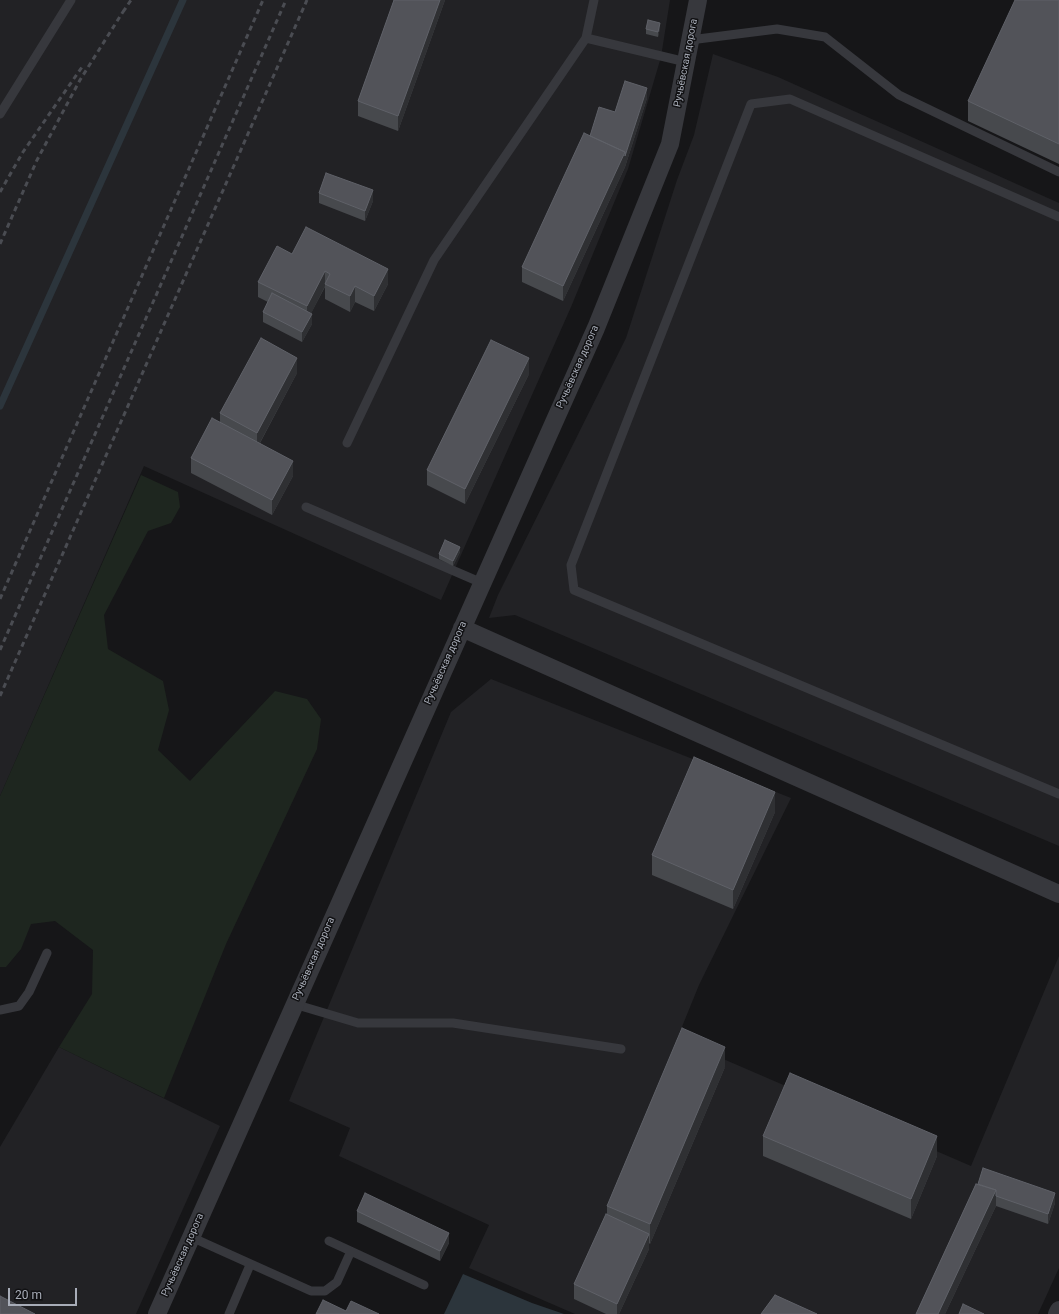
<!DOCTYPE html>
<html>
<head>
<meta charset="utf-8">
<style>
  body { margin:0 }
  #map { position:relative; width:1059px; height:1314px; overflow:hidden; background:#161618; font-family:Roboto,sans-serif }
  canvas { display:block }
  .scale { position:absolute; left:8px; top:1288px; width:69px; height:18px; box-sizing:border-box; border:2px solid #a8adb8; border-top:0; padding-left:5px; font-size:12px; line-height:14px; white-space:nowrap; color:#a8adb8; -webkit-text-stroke:3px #111113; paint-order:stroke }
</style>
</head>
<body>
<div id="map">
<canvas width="1059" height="1314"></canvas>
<div class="scale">20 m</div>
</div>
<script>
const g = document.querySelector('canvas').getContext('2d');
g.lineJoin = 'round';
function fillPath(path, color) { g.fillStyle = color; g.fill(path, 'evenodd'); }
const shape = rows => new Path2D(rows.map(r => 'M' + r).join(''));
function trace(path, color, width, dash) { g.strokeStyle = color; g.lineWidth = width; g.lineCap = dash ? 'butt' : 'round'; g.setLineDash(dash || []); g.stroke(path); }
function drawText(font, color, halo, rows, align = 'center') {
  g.font = font + ' Roboto,sans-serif'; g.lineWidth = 3; g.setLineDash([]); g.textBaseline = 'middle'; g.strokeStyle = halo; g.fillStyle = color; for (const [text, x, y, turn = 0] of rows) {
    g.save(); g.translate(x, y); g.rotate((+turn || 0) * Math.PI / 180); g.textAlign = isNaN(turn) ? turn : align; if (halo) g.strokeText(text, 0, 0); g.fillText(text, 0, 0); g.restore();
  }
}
const built = shape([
  [0,0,670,0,661,57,628,169,571,307,441,600,144,466,0,796],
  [713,54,778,77,1059,203,1059,846,515,615,489,618,498,595,626,338,677,180,694,135],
  [491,679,791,798,699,985,677,1039,971,1166,1059,956,1059,1268,1038,1314,575,1314,469,1268,489,1225,339,1156,350,1128,289,1101,451,712],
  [59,1047,220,1126,136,1314,0,1314,0,1147]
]);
const green = shape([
  [141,475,178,492,180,507,171,523,148,531,104,615,108,649,163,681,169,710,158,750,190,781,275,691,307,699,321,719,317,749,226,944,164,1098,59,1047,92,994,93,950,55,921,31,924,21,949,6,967,0,967,0,796]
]);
const water = shape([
  [463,1274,532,1303,564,1314,444,1314]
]);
const stream = shape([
  [0,406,183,0]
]);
const service = shape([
  [586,38,686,62],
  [690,40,777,29,825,37,899,95,1059,172],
  [0,114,71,0],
  [1059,217,790,99,751,104,571,565,574,590,1059,794],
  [347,443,434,260,586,38,594,0],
  [306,507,482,583],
  [294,1004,358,1023,453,1023,621,1049],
  [0,1010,19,1006,29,992,47,953],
  [191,1237,311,1291,325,1291,337,1282,351,1251],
  [329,1241,424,1285],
  [229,1314,250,1265]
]);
const minor = shape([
  [462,628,1059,894],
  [157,1314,596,328,670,144,698,0],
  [1057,1314,1059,1310]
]);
const rail = shape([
  [123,12,131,0],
  [0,192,23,152,82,67],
  [0,244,37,160,80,80,126,7],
  [0,599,263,0],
  [0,650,286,0],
  [0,696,307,0]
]);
const wall = shape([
  [394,0,445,0,398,131,358,116,358,101],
  [1059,0,1059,164,968,121,968,101],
  [660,28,658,37,646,34,646,29],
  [647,98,625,167,563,301,522,282,522,267,590,136,615,112],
  [319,193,373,201,365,221,319,203],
  [292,254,388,284,374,311,355,302,350,312,325,299,325,287,311,313,312,324,302,342,263,322,263,312,268,302,258,297,258,282],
  [297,373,260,443,293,476,272,515,191,473,191,458,220,423,220,413],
  [529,374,465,504,427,485,427,470],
  [460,552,453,566,439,559,439,554],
  [775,812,733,909,652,875,652,855],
  [725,1067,650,1244,649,1243,649,1249,619,1314,606,1314,574,1299,574,1284,607,1215,607,1206],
  [763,1136,937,1156,911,1219,763,1156],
  [976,1184,1055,1203,1048,1224,996,1206,945,1314,916,1314],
  [357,1211,449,1243,440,1261,357,1222]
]);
const shadedWall = shape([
  [440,0,445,0,398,131,398,116],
  [660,23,660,28,658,37,658,32],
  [647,88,647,98,625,167,563,301,563,286],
  [373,190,373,201,365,221,365,211],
  [388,269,388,284,374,311,374,296],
  [325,271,325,286,307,322,307,306],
  [355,286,355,302,350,312,350,296],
  [312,314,312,324,302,342,302,332],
  [297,358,297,373,257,448,257,433],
  [529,358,529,374,465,504,465,489],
  [293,461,293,476,272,515,272,500],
  [460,547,460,552,453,566,453,561],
  [775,792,775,812,733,909,733,890],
  [725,1047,725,1067,650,1244,650,1224],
  [937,1136,937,1156,911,1219,911,1199],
  [996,1190,996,1206,945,1314,938,1314],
  [1055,1193,1055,1203,1048,1224,1048,1214],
  [449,1233,449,1243,440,1261,440,1251],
  [649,1234,649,1249,619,1314,617,1314,617,1304]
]);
const building = shape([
  [394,0,440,0,398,116,358,101,394,0],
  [1015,0,1059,0,1059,144,968,101,1015,0],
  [648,20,660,23,658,32,646,29,648,20],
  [625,81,647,88,625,156,625,152,590,136,599,107,615,112,625,81],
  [584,133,625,152,563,286,522,267,584,133],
  [326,173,373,190,365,211,319,193,326,173],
  [306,227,388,269,374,296,355,286,350,296,325,284,330,274,325,271,307,306,258,282,277,246,292,254,306,227],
  [272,293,312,314,302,332,263,312,272,293],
  [261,338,297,358,257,433,220,413,261,338],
  [491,340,529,358,465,489,427,470,491,340],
  [212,418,293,461,272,500,191,458,212,418],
  [445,540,460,547,453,561,439,554,445,540],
  [694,757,775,792,733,890,652,855,694,757],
  [682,1028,725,1047,650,1224,607,1206,682,1028],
  [790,1073,937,1136,911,1199,763,1136,790,1073],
  [983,1168,1055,1193,1048,1214,996,1196,996,1190,978,1184,983,1168],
  [976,1184,996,1190,938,1314,916,1314,976,1184],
  [365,1193,449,1233,440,1251,357,1211,365,1193],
  [606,1214,649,1234,617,1304,574,1284,606,1214],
  [775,1295,817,1314,761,1314,775,1295],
  [0,1296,35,1314,0,1314,0,1296],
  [323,1300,346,1311,351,1301,379,1314,316,1314,323,1300],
  [963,1304,984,1314,959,1314,963,1304]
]);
const streetNames = [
  ["Ручьёвская дорога",686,63,-79],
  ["Ручьёвская дорога",578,367,-66],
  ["Ручьёвская дорога",446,663,-66],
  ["Ручьёвская дорога",314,959,-66],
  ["Ручьёвская дорога",183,1255,-66]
];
fillPath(built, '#222225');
fillPath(green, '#1e261f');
fillPath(water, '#2c353c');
trace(stream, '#2c353c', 7);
trace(service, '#37383d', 9);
trace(minor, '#37383d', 18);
trace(rail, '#4a4c52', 3, [5, 4]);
fillPath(wall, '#47494d');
fillPath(shadedWall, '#2f3033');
fillPath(building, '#525359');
trace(building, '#5f6168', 1);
drawText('10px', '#a8adb8', '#111113', streetNames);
</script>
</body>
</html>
